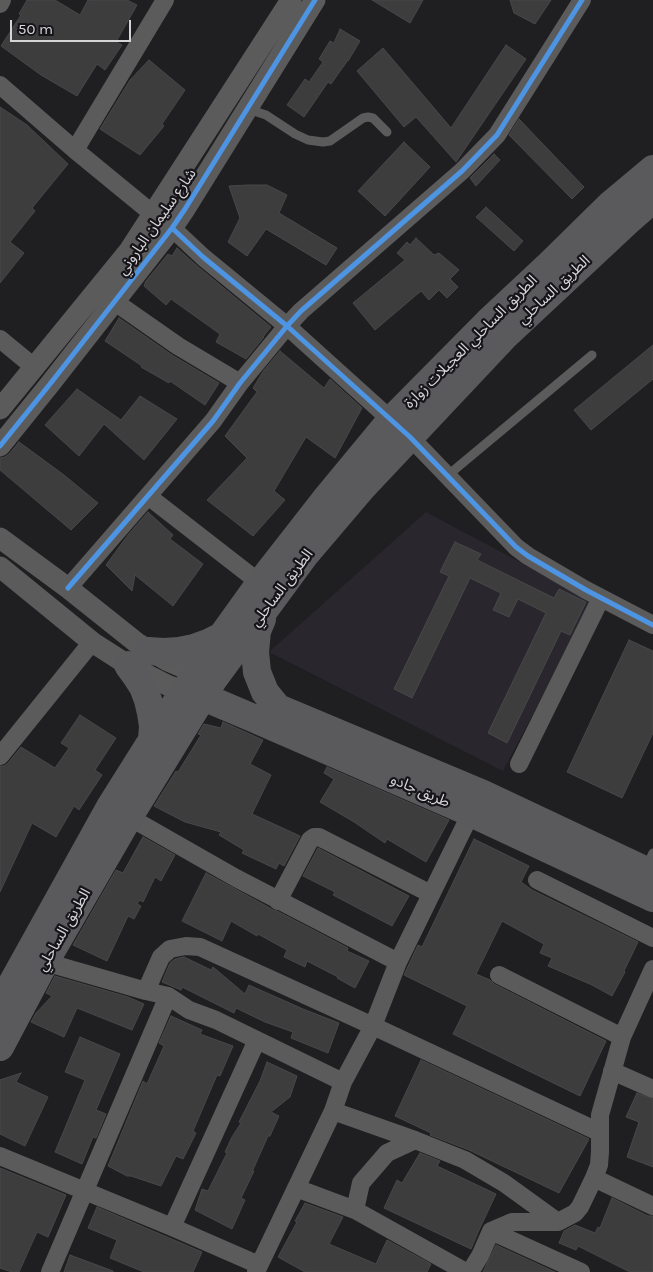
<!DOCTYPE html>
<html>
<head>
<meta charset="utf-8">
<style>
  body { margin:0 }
  #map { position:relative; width:653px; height:1272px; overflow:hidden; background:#1f1e20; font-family:Karla,sans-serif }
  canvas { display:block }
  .scale { position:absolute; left:10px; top:20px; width:121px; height:22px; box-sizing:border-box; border:2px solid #d5d4d7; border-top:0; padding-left:6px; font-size:15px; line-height:18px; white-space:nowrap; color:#d5d4d7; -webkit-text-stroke:4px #161418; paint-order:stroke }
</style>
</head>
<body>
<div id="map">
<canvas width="653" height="1272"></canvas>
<div class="scale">50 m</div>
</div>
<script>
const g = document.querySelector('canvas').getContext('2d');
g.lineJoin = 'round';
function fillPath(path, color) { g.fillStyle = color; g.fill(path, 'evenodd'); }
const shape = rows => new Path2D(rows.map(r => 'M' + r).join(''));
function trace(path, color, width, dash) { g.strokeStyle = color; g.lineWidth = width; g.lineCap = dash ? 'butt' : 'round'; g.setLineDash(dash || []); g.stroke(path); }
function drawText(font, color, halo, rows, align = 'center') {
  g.font = font + ' Karla,"Noto Sans Arabic",sans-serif'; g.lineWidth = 4.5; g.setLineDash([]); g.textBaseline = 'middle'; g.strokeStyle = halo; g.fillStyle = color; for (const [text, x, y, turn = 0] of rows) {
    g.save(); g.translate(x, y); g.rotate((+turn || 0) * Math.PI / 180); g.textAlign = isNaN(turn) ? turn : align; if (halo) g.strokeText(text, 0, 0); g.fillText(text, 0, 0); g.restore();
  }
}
const built = shape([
  [426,512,593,601,503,771,269,652]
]);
const building = shape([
  [27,0,55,0,80,15,88,0,127,0,137,5,116,42,122,45,105,70,97,64,77,96,41,75,1,46,21,15,19,14,27,0],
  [372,0,423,0,410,23,372,0],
  [510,0,551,0,535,24,514,13,510,0],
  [340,29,360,41,348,61,348,60,331,84,328,82,304,117,287,105,305,79,309,82,323,62,319,59,330,41,334,43,340,29],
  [506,45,526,59,456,162,416,117,404,127,357,71,383,48,451,128,506,45],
  [149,60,185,90,162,124,164,126,140,155,100,129,130,80,149,60],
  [0,107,27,125,68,164,32,208,35,211,10,242,24,253,0,283,0,107],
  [519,119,584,187,572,199,509,135,519,119],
  [404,142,430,167,385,216,358,191,404,142],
  [494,154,500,160,476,186,470,178,494,154],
  [248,185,267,185,287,195,279,213,337,248,326,265,266,229,247,256,228,242,240,218,229,186,248,185],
  [486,207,523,241,514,251,476,217,486,207],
  [416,238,434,255,439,253,459,270,450,279,458,287,447,298,439,290,429,300,421,291,375,330,353,303,405,260,397,253,407,242,410,245,416,238],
  [177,248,196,265,271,327,263,337,264,337,246,359,216,342,220,334,171,299,166,305,144,286,146,281,168,254,172,256,177,248],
  [119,318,172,355,219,383,205,405,170,381,169,383,141,367,142,366,105,341,119,318],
  [653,345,653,379,591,430,574,410,653,345],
  [280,351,324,388,330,379,362,408,335,458,306,437,274,491,285,500,253,536,207,500,247,458,225,436,257,392,253,388,264,370,280,351],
  [77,389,121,420,140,396,177,419,144,460,104,424,79,456,45,425,77,389],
  [19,442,64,475,98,503,71,530,0,470,0,458,5,457,9,454,19,442],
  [148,512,173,535,170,539,203,564,173,606,135,575,132,591,106,565,128,535,148,512],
  [455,542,481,554,477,560,554,598,559,589,586,602,570,635,561,631,507,743,488,733,546,613,518,599,509,617,493,610,501,593,470,578,412,698,394,689,449,576,440,572,455,542],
  [629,640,653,651,653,733,622,798,567,772,629,640],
  [80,715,116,738,95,770,102,775,79,810,74,806,56,837,32,823,0,892,0,766,4,766,8,763,21,747,55,768,69,748,61,743,80,715],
  [223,722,263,740,250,764,271,775,252,814,300,836,284,866,279,863,276,869,242,853,244,850,219,835,221,832,185,822,154,806,176,771,178,772,201,735,198,734,204,724,221,728,223,722],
  [327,767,449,820,426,862,387,839,385,843,354,822,320,802,334,779,324,773,327,767],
  [143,837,175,855,161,881,155,877,143,902,140,900,137,904,141,906,134,919,128,916,107,961,73,945,116,870,123,873,143,837],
  [474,839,529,866,521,882,532,890,638,942,624,971,625,972,612,996,592,985,548,966,552,958,540,953,544,944,502,921,476,974,490,980,494,984,606,1041,580,1096,453,1034,467,1006,404,975,418,945,422,947,474,839],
  [318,848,409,896,392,926,333,895,335,892,303,876,318,848],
  [206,873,270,908,273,910,277,911,348,948,347,951,369,961,355,988,337,978,338,977,307,961,305,967,284,957,287,950,258,934,257,936,231,921,222,941,182,921,206,873],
  [184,957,211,970,213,967,245,994,249,985,303,1009,339,1023,328,1053,291,1038,293,1032,265,1022,236,1008,234,1013,182,987,181,990,162,982,170,963,175,959,184,957],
  [55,976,128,997,144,1004,132,1030,77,1008,64,1037,31,1022,36,1013,52,996,46,993,55,976],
  [171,1016,202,1030,200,1034,233,1046,220,1076,217,1075,193,1131,196,1133,183,1159,176,1156,161,1186,131,1176,127,1176,108,1166,143,1081,147,1084,164,1046,159,1043,171,1016],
  [80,1037,120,1054,96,1110,106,1114,96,1138,93,1137,82,1164,55,1152,85,1080,65,1072,80,1037],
  [421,1060,589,1139,559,1193,469,1150,430,1135,431,1133,395,1116,421,1060],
  [267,1062,297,1076,290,1097,271,1112,279,1116,270,1136,268,1136,252,1172,254,1171,241,1198,245,1200,232,1229,195,1210,202,1189,208,1191,227,1153,225,1152,232,1137,241,1123,239,1122,260,1081,267,1062],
  [21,1073,16,1082,48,1097,25,1146,0,1134,0,1080,21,1073],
  [637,1093,653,1099,653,1167,627,1157,639,1122,626,1117,637,1093],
  [420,1153,440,1161,437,1166,496,1194,479,1230,471,1249,384,1208,397,1180,402,1183,420,1153],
  [0,1168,66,1195,48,1237,37,1232,19,1272,12,1272,0,1268,0,1168],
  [612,1198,648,1216,653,1216,653,1272,630,1272,578,1246,576,1250,559,1243,564,1231,575,1225,595,1233,598,1227,600,1228,612,1198],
  [305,1203,343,1217,329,1244,376,1264,387,1240,431,1264,427,1272,305,1272,278,1257,297,1222,295,1221,305,1203],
  [97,1207,202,1252,193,1272,144,1272,110,1258,117,1240,88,1228,97,1207],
  [496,1245,555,1272,483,1272,496,1245],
  [70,1255,113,1271,113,1272,64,1272,70,1255]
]);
const service = shape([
  [248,109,266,115,295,134,308,140,323,142,330,141,363,118,368,117,373,118,387,132],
  [447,476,592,355],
  [646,868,653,853]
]);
const minor = shape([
  [0,4,2,0],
  [0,85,75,150,153,214],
  [75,150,165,0],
  [172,228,203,257,287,326,410,437,516,547,528,556,586,590,653,625],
  [115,302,178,346,240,383],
  [0,339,34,367],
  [148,496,260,583],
  [68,588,213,421,240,383,287,326,301,311,462,171,497,135,582,0],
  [0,756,92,642],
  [519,764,601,598],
  [129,817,236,878,398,962],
  [537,880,653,938],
  [278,901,310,840,314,837,319,837,431,894],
  [45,962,146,991,168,996,189,1010,216,1020,343,1082],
  [499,975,622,1037],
  [146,991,161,957,170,949,186,946,200,947,373,1026,599,1132],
  [612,1071,653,1089],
  [333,1111,415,1140,465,1160,504,1183,558,1222],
  [0,1156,172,1227,259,1265],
  [594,1178,653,1206],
  [296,1188,355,1210,466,1272],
  [355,1210,361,1183,387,1153,415,1140],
  [172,1227,257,1040],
  [491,1231,581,1272],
  [50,1272,168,996],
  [256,1272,333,1111,343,1082,373,1026,398,962,471,813],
  [470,1272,480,1256,491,1231,512,1222,558,1222,575,1213,580,1207,594,1178,599,1165,600,1152,600,1115,622,1037,653,969]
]);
const tertiary = shape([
  [0,409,129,251,291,0],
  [0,446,50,384,172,228,185,209,315,0],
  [0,538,68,588,137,643,166,660,196,673],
  [0,567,92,642,128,665,167,685,184,692]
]);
const trunk = shape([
  [262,619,257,631,255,652,257,672,265,692,278,708],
  [148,651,164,652,179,651,194,648,208,643,222,636],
  [128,665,136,676,143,687,148,700,151,713,153,726,152,740],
  [185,693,213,701,253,718,471,813,653,898],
  [278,708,483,794,653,874],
  [0,1005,110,807,166,718,222,636,260,583,324,501,391,420,488,322,550,264,610,205,653,169],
  [0,1047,45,962,129,817,213,680,305,555,362,488,506,335,628,221,653,199]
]);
const cycleway = shape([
  [172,228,203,257,287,326,410,437,516,547,528,556,586,590,653,625],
  [0,446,50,384,172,228,185,209,315,0],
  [68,588,213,421,240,383,287,326,301,311,462,171,497,135,582,0]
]);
const streetNames = [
  ["شارع سليمان الباروني",157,222,-55],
  ["الطريق الساحلي",554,290,-43],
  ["الطريق الساحلي العجيلات زوارة",471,342,-45],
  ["الطريق الساحلي",282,588,-53],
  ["طريق جادو",420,791,23],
  ["الطريق الساحلي",64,930,-60]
];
fillPath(built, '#29262d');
fillPath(building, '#3d3d3e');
trace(building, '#484749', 1);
trace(service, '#5b5b5c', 9);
trace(minor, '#5b5b5c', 18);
trace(tertiary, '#5b5b5c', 21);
trace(trunk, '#5a5a5c', 28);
trace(cycleway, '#4d94e3', 5);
drawText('15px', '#d5d4d7', '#161418', streetNames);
</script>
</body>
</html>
